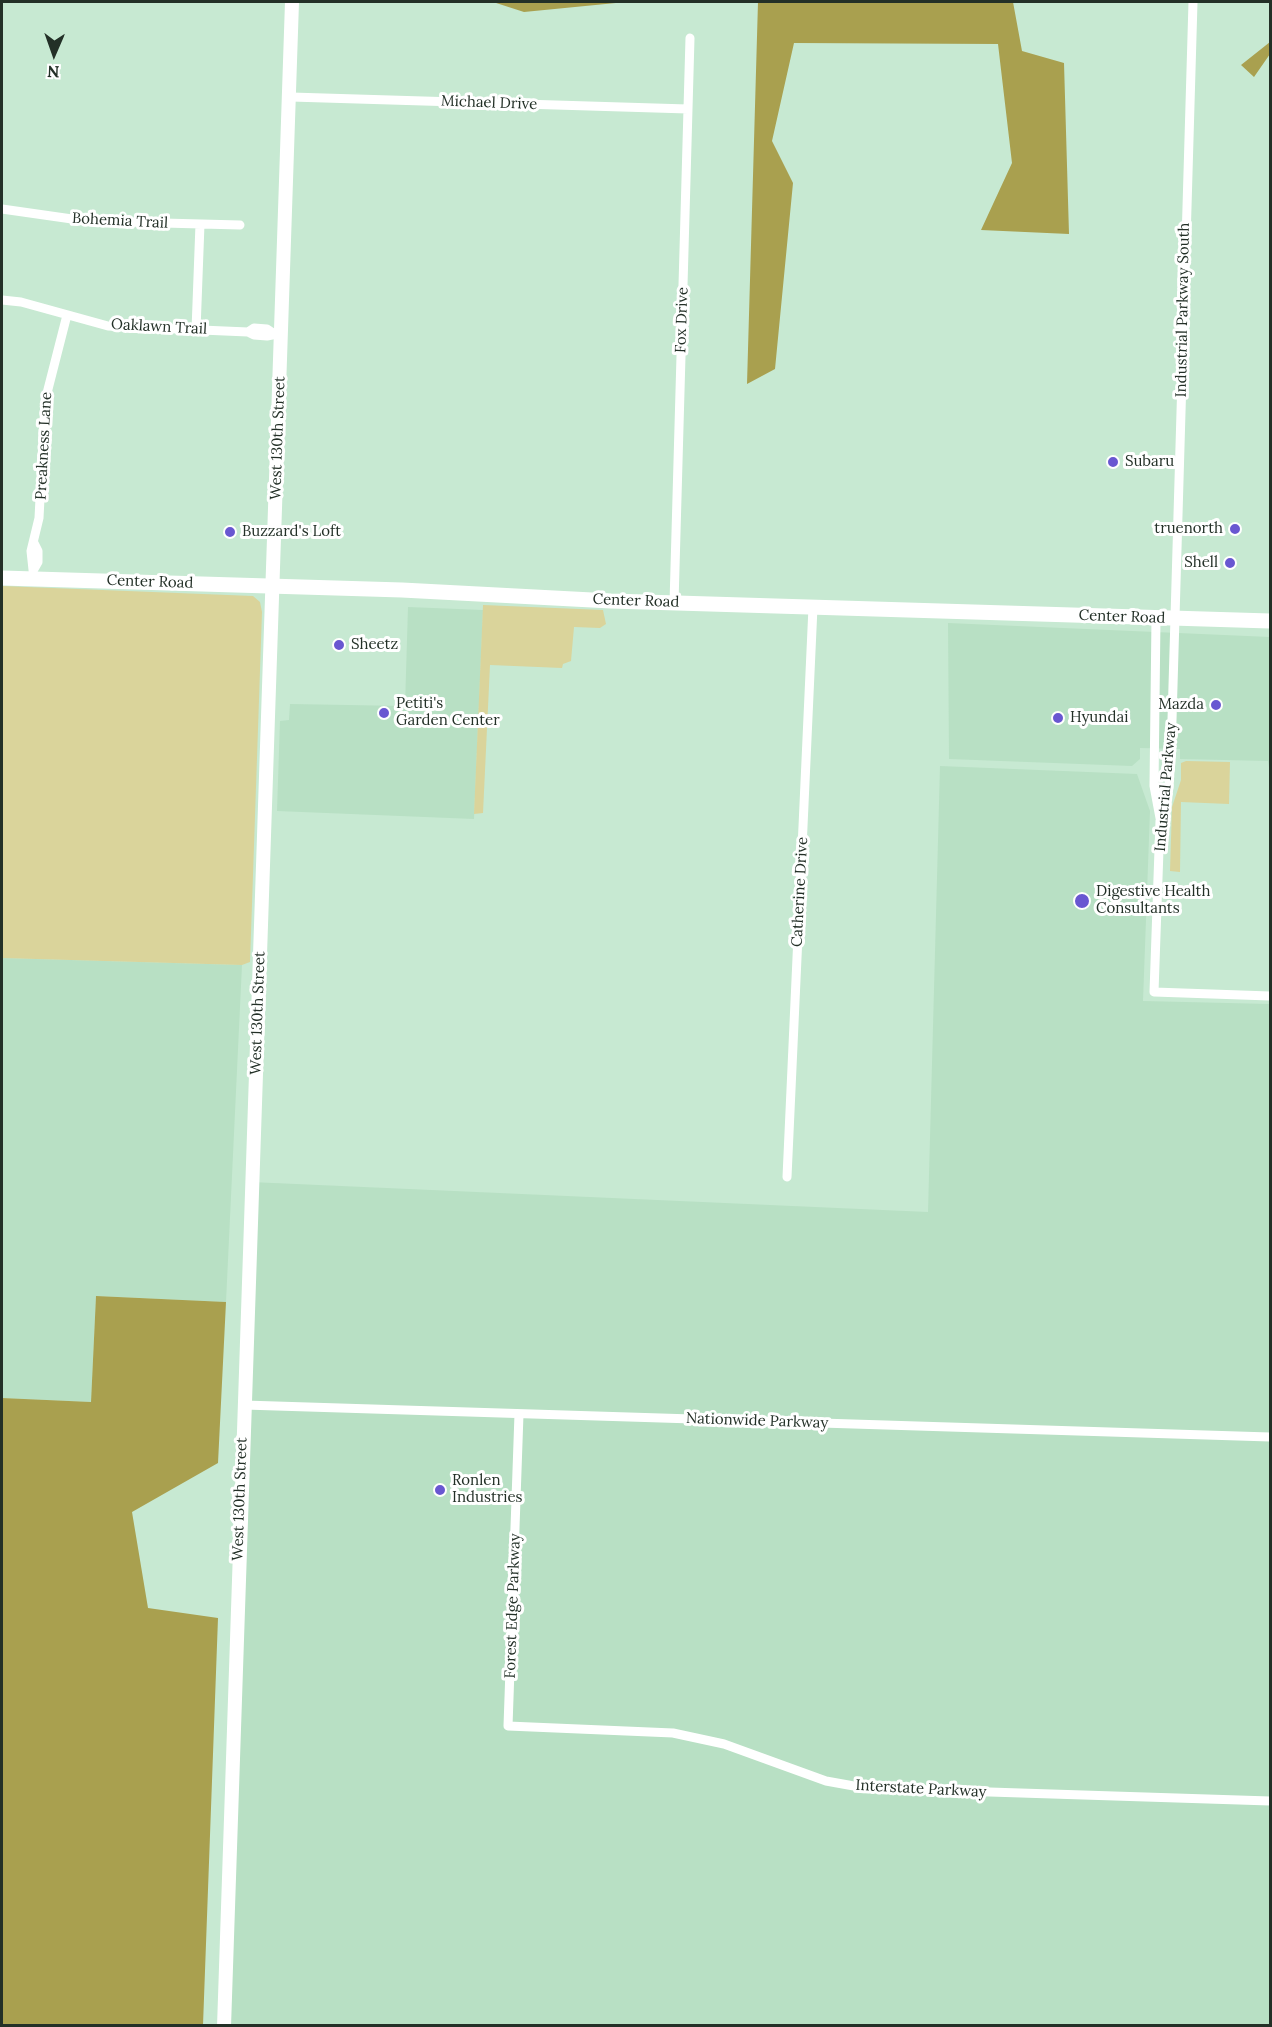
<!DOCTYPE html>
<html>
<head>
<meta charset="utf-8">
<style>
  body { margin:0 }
  #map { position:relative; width:1272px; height:2027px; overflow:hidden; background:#c7e9d2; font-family:Lora,serif }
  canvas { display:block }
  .frame { position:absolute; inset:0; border:3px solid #233027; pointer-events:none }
  .north { position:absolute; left:24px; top:24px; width:60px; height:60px; -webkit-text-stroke:4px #fff; paint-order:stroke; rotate:182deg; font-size:16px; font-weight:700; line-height:24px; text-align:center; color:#233027 }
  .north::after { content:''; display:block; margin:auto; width:21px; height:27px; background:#233027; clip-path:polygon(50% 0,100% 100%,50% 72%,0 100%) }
</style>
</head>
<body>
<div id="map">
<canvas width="1272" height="2027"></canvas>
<div class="frame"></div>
<div class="north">N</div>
</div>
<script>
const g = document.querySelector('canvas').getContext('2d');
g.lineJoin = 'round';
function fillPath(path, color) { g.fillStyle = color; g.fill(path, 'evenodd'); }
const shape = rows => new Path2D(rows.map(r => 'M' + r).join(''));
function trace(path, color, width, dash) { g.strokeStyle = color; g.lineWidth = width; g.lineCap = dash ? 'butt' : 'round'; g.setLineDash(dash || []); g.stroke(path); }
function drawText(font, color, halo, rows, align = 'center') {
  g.font = font + ' Lora,serif'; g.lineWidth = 6; g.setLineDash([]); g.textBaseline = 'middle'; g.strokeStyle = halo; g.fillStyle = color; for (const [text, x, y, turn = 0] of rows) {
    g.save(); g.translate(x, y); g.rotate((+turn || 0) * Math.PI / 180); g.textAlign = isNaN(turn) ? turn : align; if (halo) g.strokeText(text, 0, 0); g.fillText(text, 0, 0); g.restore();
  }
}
const built = shape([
  [408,607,483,610,474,819,277,811,280,721,289,720,290,704,405,706],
  [948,623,1270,637,1270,774,1268,761,1180,759,1180,749,1140,748,1140,759,1132,766,949,759],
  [940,766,1137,774,1150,811,1143,1001,1270,1004,1270,2025,224,2026,251,1182,928,1212],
  [2,958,242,965,226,1302,96,1296,91,1402,2,1398]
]);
const green = shape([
  [2,586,253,596,260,602,262,612,250,962,242,965,2,958],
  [483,605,603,610,606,624,600,628,574,627,571,661,563,664,562,668,490,665,483,813,474,814],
  [1186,761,1230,762,1229,804,1181,802,1180,872,1170,871,1172,807,1181,780,1181,763]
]);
const forest = shape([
  [493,2,626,2,524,12],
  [758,2,1013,2,1022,51,1064,63,1069,234,981,230,1012,163,998,44,794,43,772,141,793,183,775,369,747,384],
  [1270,42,1270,54,1254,77,1241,65],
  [96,1296,226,1302,218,1463,132,1512,148,1608,218,1618,203,2025,2,2025,2,1398,91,1402]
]);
const street = shape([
  [1193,2,1171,754,1169,787,1160,821,1154,992,1270,996],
  [291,97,688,109],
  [2,209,86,221,240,225],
  [2,300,21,302,108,326,248,332,254,335,267,336,282,333],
  [196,330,200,224],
  [248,332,254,328,267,329,273,333],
  [34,569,38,562,38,551,34,543],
  [34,579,31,551,39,518,45,401,67,315],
  [674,603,690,38],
  [1156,618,1154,786,1160,818],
  [787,1177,813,607],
  [244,1405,1270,1437],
  [519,1414,508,1726,673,1733,724,1744,826,1781,865,1788,1270,1801]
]);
const secondary = shape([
  [224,2026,292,2]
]);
const primary = shape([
  [2,578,402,590,611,601,1270,621]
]);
const markers = [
  [1113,462,6,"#6957d1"],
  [1235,529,6,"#6957d1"],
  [230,532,6,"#6957d1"],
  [1230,563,6,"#6957d1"],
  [339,645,6,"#6957d1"],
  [1216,705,6,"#6957d1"],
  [384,713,6,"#6957d1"],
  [1058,718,6,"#6957d1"],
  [1082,901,8,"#6957d1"],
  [440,1490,6,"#6957d1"]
];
const streetNames = [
  ["Michael Drive",489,103,2],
  ["Bohemia Trail",120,221,3],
  ["Industrial Parkway South",1183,310,-89],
  ["Fox Drive",682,320,-88],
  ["Oaklawn Trail",159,327,3],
  ["West 130th Street",278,438,-88],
  ["Preakness Lane",44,446,-87],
  ["Center Road",150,582,2],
  ["Center Road",636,601,2],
  ["Center Road",1122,617,2],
  ["Industrial Parkway",1166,787,-85],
  ["Catherine Drive",800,892,-87],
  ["West 130th Street",258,1013,-88],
  ["Nationwide Parkway",757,1421,2],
  ["West 130th Street",240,1499,-88],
  ["Forest Edge Parkway",513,1606,-88],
  ["Interstate Parkway",921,1789,3]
];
const poiNames = [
  ["Subaru",1125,462],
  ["truenorth",1223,529,"right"],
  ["Buzzard's Loft",242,532],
  ["Shell",1218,563,"right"],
  ["Sheetz",351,645],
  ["Petiti's",396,704],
  ["Garden Center",396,721],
  ["Mazda",1204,705,"right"],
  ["Hyundai",1070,718],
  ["Digestive Health",1096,892],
  ["Consultants",1096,909],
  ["Ronlen",452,1481],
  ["Industries",452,1498]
];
fillPath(built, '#b8e0c4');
fillPath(green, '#dad49b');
fillPath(forest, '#a9a04f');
trace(street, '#fff', 9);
trace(secondary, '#fff', 14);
trace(primary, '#fff', 15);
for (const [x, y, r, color] of markers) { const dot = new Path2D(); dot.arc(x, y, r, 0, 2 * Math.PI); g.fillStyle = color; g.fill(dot); trace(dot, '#fff', 2); }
drawText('15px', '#233027', '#fff', streetNames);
drawText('15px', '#233027', '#fff', poiNames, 'left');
</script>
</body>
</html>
